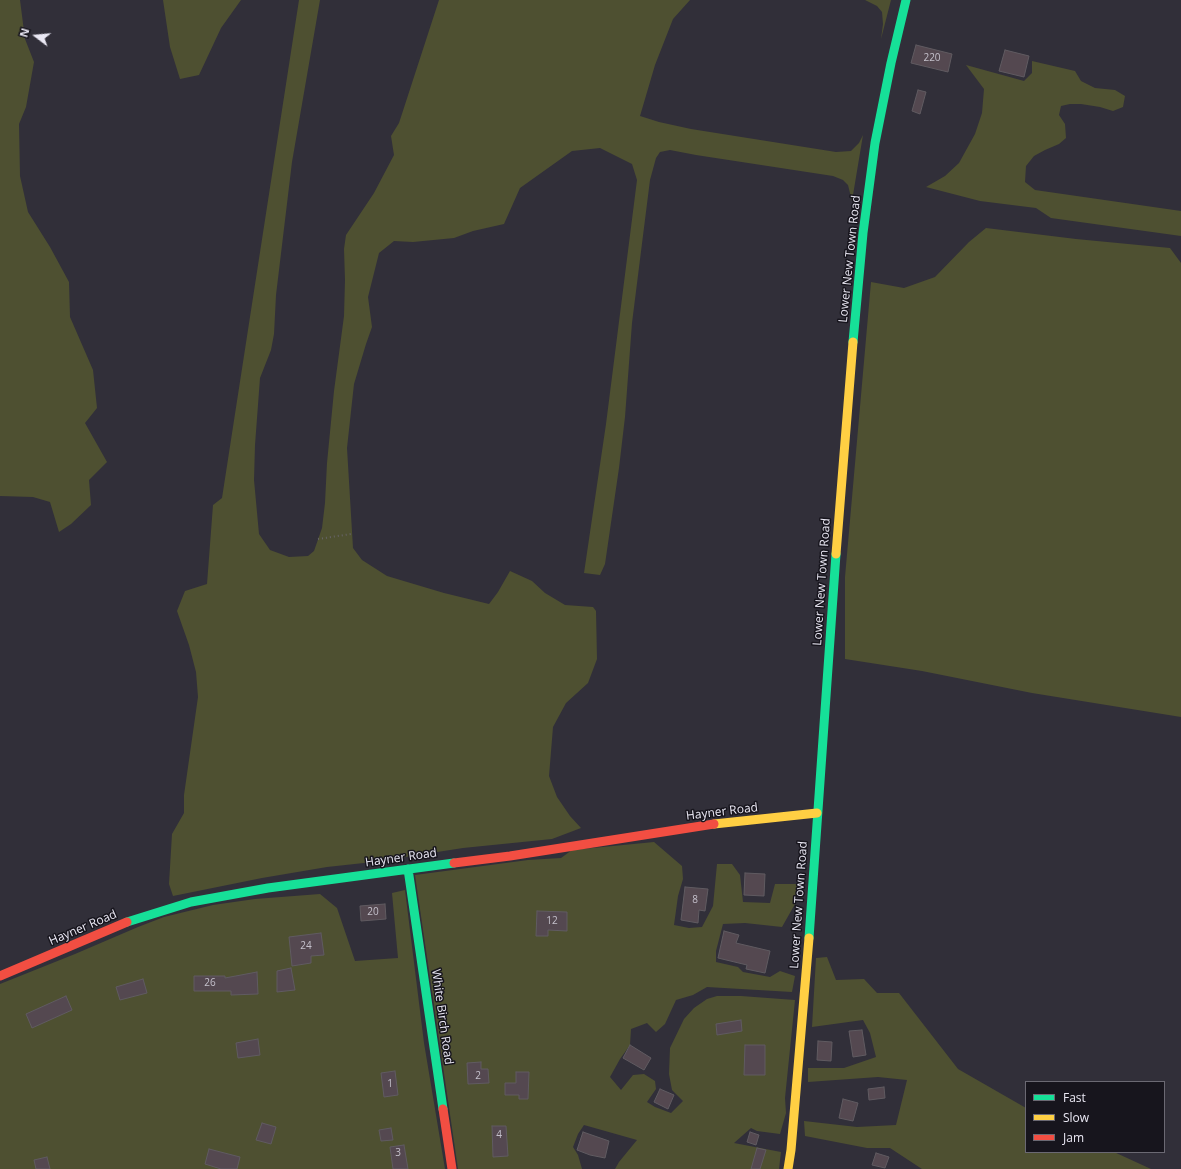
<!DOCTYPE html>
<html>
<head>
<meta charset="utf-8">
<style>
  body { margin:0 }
  #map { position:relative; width:1181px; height:1169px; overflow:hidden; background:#312f39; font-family:"Open Sans",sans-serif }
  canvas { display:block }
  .legend { position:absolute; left:1025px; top:1081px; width:140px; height:72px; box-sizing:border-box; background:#17151d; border:1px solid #6b6973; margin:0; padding:5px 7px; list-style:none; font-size:12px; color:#eae8f4 }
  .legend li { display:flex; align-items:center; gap:8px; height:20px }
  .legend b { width:20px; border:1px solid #6b6973 }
  .north { position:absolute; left:16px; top:16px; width:40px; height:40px; -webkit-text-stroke:3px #17151d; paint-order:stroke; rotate:286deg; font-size:11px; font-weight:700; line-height:16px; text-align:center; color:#eae8f4 }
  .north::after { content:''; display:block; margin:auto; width:14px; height:18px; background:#eae8f4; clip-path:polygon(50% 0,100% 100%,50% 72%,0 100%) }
</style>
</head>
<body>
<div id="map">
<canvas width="1181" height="1169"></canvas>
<ul class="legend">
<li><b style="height:5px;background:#16e098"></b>Fast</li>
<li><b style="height:5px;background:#ffcf43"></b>Slow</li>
<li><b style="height:5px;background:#f24e42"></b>Jam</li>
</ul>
<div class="north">N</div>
</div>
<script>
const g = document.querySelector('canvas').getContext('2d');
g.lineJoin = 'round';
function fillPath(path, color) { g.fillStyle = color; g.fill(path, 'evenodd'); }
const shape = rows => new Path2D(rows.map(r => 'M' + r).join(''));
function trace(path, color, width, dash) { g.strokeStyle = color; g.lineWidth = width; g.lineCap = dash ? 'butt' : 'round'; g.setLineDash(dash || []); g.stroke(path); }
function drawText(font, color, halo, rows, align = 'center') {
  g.font = font + ' "Open Sans",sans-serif'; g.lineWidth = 3; g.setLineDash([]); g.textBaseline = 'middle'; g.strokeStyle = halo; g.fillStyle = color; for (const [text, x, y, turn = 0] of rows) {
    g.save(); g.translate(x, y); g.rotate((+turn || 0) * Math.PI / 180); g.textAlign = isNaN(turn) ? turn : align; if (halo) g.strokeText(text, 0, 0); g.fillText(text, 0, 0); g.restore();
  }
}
const green = shape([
  [0,0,20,0,25,39,34,62,26,107,19,124,20,176,28,212,50,247,69,282,70,317,93,370,97,408,85,423,107,462,89,480,91,505,71,524,59,532,50,502,33,497,0,496],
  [163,0,241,0,221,28,199,75,180,79,170,47],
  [299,0,320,0,292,162,276,295,274,334,271,350,260,378,255,445,254,480,259,534,270,550,289,557,308,556,314,551,322,528,325,503,327,463,334,391,344,316,345,280,344,249,346,235,374,193,394,155,391,136,399,123,439,0,690,0,673,19,655,65,640,116,659,122,691,129,836,152,851,151,859,143,863,135,852,201,848,185,843,180,833,176,696,155,670,150,660,152,656,158,650,180,632,323,625,417,619,468,605,564,600,575,584,573,606,424,637,180,632,164,600,148,572,151,520,188,504,224,473,231,454,238,413,242,394,241,379,253,368,297,372,327,366,344,354,384,347,448,353,548,362,560,387,576,444,593,489,604,498,592,510,571,532,581,545,593,565,605,593,607,596,611,597,659,588,683,566,703,553,727,549,776,557,797,570,816,581,828,552,839,463,848,373,862,327,867,262,878,173,896,169,884,172,834,184,813,184,795,198,697,196,672,189,645,177,611,185,591,207,584,213,505,222,498],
  [865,0,891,0,881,39,883,24,882,12,877,6],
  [1032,61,1075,71,1081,81,1095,88,1115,90,1125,96,1123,107,1113,111,1100,107,1081,104,1070,104,1061,106,1059,115,1065,124,1066,138,1059,144,1045,150,1034,156,1026,166,1025,182,1035,190,1181,211,1181,236,1051,218,1036,208,980,201,926,187,945,176,959,163,975,134,982,113,984,89,966,65,1024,81,1032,73],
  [986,228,1076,239,1170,248,1181,263,1181,717,1032,693,922,671,845,659,845,577,871,282,904,288,935,277,969,242],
  [654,842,682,866,683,879,678,896,674,925,689,928,702,927,713,906,717,864,732,864,740,875,743,902,770,903,775,884,798,884,795,904,782,927,745,923,723,924,716,951,716,962,738,967,743,972,770,977,780,971,795,976,792,992,707,987,693,995,676,1000,665,1024,656,1032,647,1023,631,1029,630,1045,620,1059,610,1077,621,1090,633,1075,644,1074,655,1081,656,1089,647,1102,655,1107,671,1113,683,1101,672,1090,669,1074,670,1048,684,1019,694,1008,707,999,717,996,741,996,795,1000,785,1098,786,1113,780,1134,757,1131,751,1128,734,1143,781,1152,779,1169,615,1169,619,1162,637,1140,584,1125,578,1134,573,1147,578,1155,582,1169,458,1169,415,875,528,860,561,858,572,850],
  [405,890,424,1043,445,1169,0,1169,0,984,75,954,138,927,164,917,213,905,255,899,320,894,337,908,355,961,398,958,392,893],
  [827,957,836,980,864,979,877,993,899,993,958,1069,1026,1108,1026,1152,1114,1152,1151,1169,922,1169,890,1148,867,1148,805,1136,804,1121,857,1127,896,1125,907,1080,878,1077,808,1082,808,1068,844,1068,876,1057,870,1033,863,1020,812,1027,816,958]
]);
const building = shape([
  [916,45,952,54,948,72,911,63,916,45],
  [1005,50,1029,56,1024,77,999,71,1005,50],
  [918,90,926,92,920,114,912,111,918,90],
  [745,873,765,874,764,896,744,895,745,873],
  [685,887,708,889,705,911,699,910,698,923,681,920,685,887],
  [385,904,386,919,361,921,360,906,385,904],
  [537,911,567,912,567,931,548,930,548,936,536,936,537,911],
  [724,931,739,935,736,943,770,951,765,973,746,969,747,965,718,958,724,931],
  [321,933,324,955,311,956,311,963,292,966,289,937,321,933],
  [291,968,295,990,277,992,277,971,291,968],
  [257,972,258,994,231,995,231,991,194,991,194,976,225,976,225,978,257,972],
  [143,979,147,993,120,1000,116,987,143,979],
  [66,996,72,1010,32,1028,26,1014,66,996],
  [741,1020,742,1031,717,1035,716,1024,741,1020],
  [862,1030,866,1055,853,1057,849,1031,862,1030],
  [258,1039,260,1055,238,1058,236,1043,258,1039],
  [818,1041,832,1042,831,1061,817,1060,818,1041],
  [630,1045,651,1058,644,1070,623,1058,630,1045],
  [745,1045,765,1045,765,1075,744,1075,745,1045],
  [481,1062,481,1069,488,1069,489,1083,468,1084,467,1063,481,1062],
  [395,1071,398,1095,384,1097,381,1073,395,1071],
  [516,1072,529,1072,528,1099,519,1099,519,1095,505,1095,505,1083,516,1083,516,1072],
  [884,1087,885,1098,869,1100,868,1089,884,1087],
  [660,1089,674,1095,668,1109,654,1102,660,1089],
  [843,1099,858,1103,853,1121,839,1118,843,1099],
  [262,1123,276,1127,271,1144,256,1140,262,1123],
  [492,1126,506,1126,508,1156,493,1157,492,1126],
  [391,1128,393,1140,381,1141,379,1130,391,1128],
  [583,1132,609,1141,605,1158,590,1155,577,1150,583,1132],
  [750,1132,759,1135,756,1145,747,1142,750,1132],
  [404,1145,408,1169,393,1169,390,1147,404,1145],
  [757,1148,766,1150,760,1169,751,1169,757,1148],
  [209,1149,240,1157,237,1169,221,1169,205,1164,209,1149],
  [876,1153,889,1157,885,1168,872,1165,876,1153],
  [47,1157,50,1169,36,1169,34,1160,47,1157]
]);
const path = shape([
  [318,539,351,534]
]);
const fast = shape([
  [853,342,863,233,875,143,891,63,906,0],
  [408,869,443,1109],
  [127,922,191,902,268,888,454,863],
  [809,938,836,554]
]);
const slow = shape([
  [836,554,853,342],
  [714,824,817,813],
  [788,1169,791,1150,809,938]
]);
const jam = shape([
  [454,863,510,856,714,824],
  [0,976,127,922],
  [443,1109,452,1169]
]);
const numberNames = [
  ["220",932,58],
  ["8",695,900],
  ["20",373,912],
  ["12",552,921],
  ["24",306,946],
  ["26",210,983],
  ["2",478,1076],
  ["1",390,1084],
  ["4",499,1135],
  ["3",398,1153]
];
const streetNames = [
  ["Lower New Town Road",850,259,-84],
  ["Lower New Town Road",822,582,-86],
  ["Hayner Road",722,812,-7],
  ["Hayner Road",401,858,-8],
  ["Lower New Town Road",799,905,-86],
  ["Hayner Road",83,928,-23],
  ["White Birch Road",442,1017,82]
];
fillPath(green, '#4e5031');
fillPath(building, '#544850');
trace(building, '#605b61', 1);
trace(path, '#666365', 2, [1, 3]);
trace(fast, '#16e098', 9);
trace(slow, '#ffcf43', 9);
trace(jam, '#f24e42', 9);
drawText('10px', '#c4c0cb', null, numberNames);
drawText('12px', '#eae8f4', '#17151d', streetNames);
</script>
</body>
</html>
